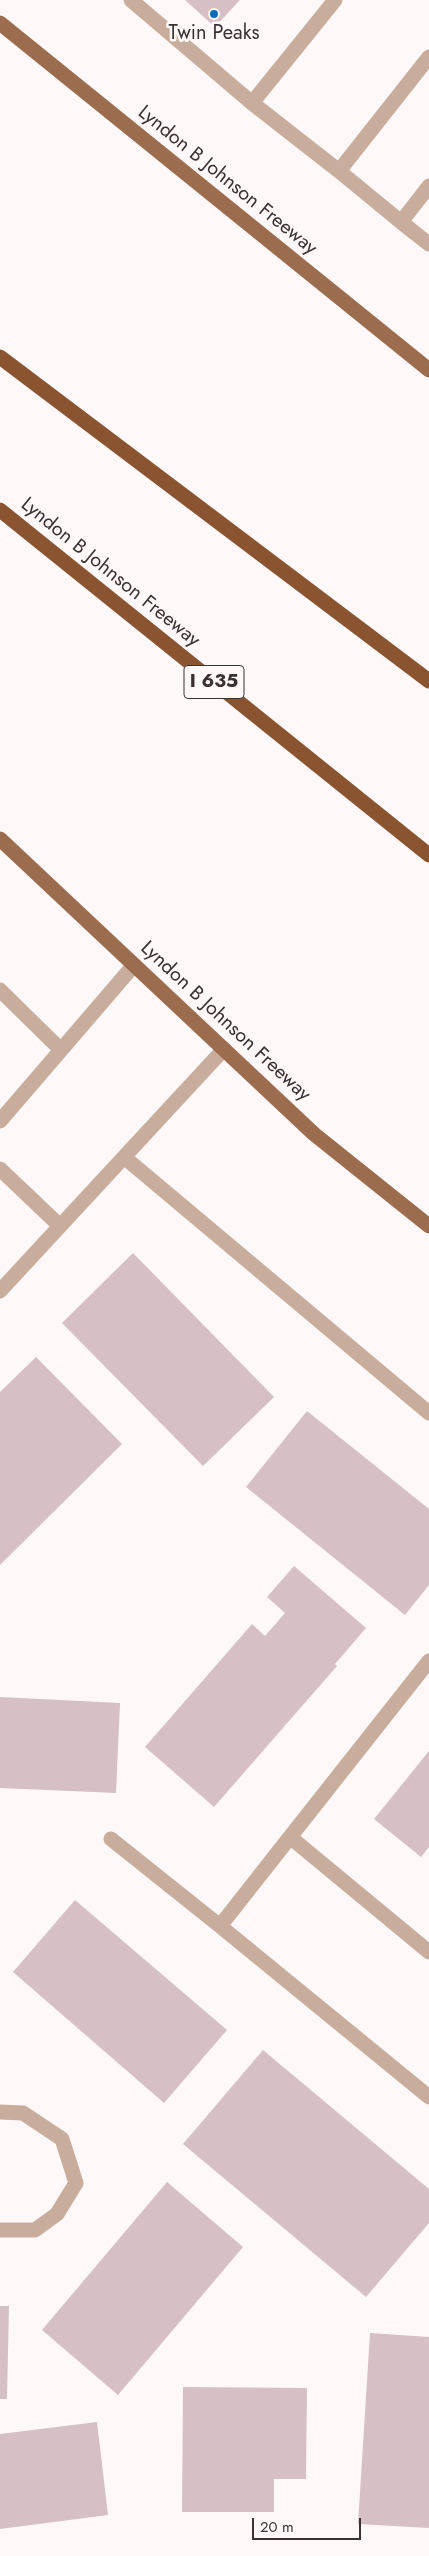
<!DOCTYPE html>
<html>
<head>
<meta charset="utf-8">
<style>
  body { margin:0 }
  #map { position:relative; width:429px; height:2556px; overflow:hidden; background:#fef8f8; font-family:Jost,sans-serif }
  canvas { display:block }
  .scale { position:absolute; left:252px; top:2518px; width:109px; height:22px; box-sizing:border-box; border:2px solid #3b3130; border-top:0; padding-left:6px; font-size:15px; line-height:18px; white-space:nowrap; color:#3b3130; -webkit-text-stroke:4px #fef8f8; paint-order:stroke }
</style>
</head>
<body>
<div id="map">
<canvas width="429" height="2556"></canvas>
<div class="scale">20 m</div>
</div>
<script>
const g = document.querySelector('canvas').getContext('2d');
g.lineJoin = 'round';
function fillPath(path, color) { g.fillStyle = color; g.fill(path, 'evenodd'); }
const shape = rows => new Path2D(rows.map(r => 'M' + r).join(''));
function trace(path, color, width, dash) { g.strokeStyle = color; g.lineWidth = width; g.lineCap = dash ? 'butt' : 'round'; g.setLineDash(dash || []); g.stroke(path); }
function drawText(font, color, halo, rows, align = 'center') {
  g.font = font + ' Jost,sans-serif'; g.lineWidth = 5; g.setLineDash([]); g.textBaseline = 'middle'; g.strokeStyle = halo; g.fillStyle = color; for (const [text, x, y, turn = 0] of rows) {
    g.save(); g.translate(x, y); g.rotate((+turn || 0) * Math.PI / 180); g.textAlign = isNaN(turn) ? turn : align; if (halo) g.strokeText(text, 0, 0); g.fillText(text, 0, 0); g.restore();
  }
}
const building = shape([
  [185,0,240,0,215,27],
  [133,1253,274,1397,203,1466,62,1323],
  [36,1357,122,1444,0,1565,0,1392],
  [307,1411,429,1509,429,1585,405,1615,246,1487],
  [294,1566,366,1628,335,1664,337,1666,214,1807,145,1747,252,1624,265,1636,285,1613,267,1597],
  [0,1697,120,1703,116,1793,0,1788],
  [429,1751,429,1847,421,1857,374,1819],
  [75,1900,227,2030,164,2103,13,1972],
  [263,2050,429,2189,429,2223,366,2297,183,2144],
  [167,2182,243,2247,118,2395,42,2330],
  [0,2306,9,2306,7,2399,0,2399],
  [370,2333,429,2337,429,2528,358,2524],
  [183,2387,307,2388,306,2479,274,2479,274,2512,182,2512],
  [97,2422,108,2515,0,2529,0,2434]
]);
const minor = shape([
  [131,0,252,103,339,171,429,57],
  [252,103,335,0],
  [339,171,401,222],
  [429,186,401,222,429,244],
  [0,990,61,1050],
  [0,1121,134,965],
  [124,1157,429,1413],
  [0,1169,60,1226],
  [0,1291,224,1049],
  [429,1661,290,1837,429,1952],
  [290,1837,220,1926,429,2097],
  [111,1839,220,1926],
  [0,2112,23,2113,62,2139,76,2183,57,2214,35,2230,0,2230]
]);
const major = shape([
  [0,23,429,370],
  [0,839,314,1134,429,1226]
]);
const highway = shape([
  [0,357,429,681],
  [0,510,429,855]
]);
const markers = [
  [214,14,5,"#076eba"]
];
const shields = [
  [214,682,60]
];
const shieldNames = [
  ["I 635",214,682]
];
const poiNames = [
  ["Twin Peaks",214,34]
];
const streetNames = [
  ["Lyndon B Johnson Freeway",227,181,39],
  ["Lyndon B Johnson Freeway",110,573,39],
  ["Lyndon B Johnson Freeway",225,1022,43]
];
fillPath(building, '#d7bfc6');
trace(minor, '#c8ad9d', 15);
trace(major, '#9c6c4f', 15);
trace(highway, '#8a5431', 15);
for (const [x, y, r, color] of markers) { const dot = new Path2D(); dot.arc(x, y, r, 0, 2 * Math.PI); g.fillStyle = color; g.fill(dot); trace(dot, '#fef8f8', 2); }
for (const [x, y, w] of shields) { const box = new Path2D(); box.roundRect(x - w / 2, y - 16.5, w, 33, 4); g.fillStyle = '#fef8f8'; g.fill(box); trace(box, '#3b3130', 1); }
drawText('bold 19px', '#3b3130', null, shieldNames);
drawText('20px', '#3b3130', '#fef8f8', poiNames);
drawText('20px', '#3b3130', '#fef8f8', streetNames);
</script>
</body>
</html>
